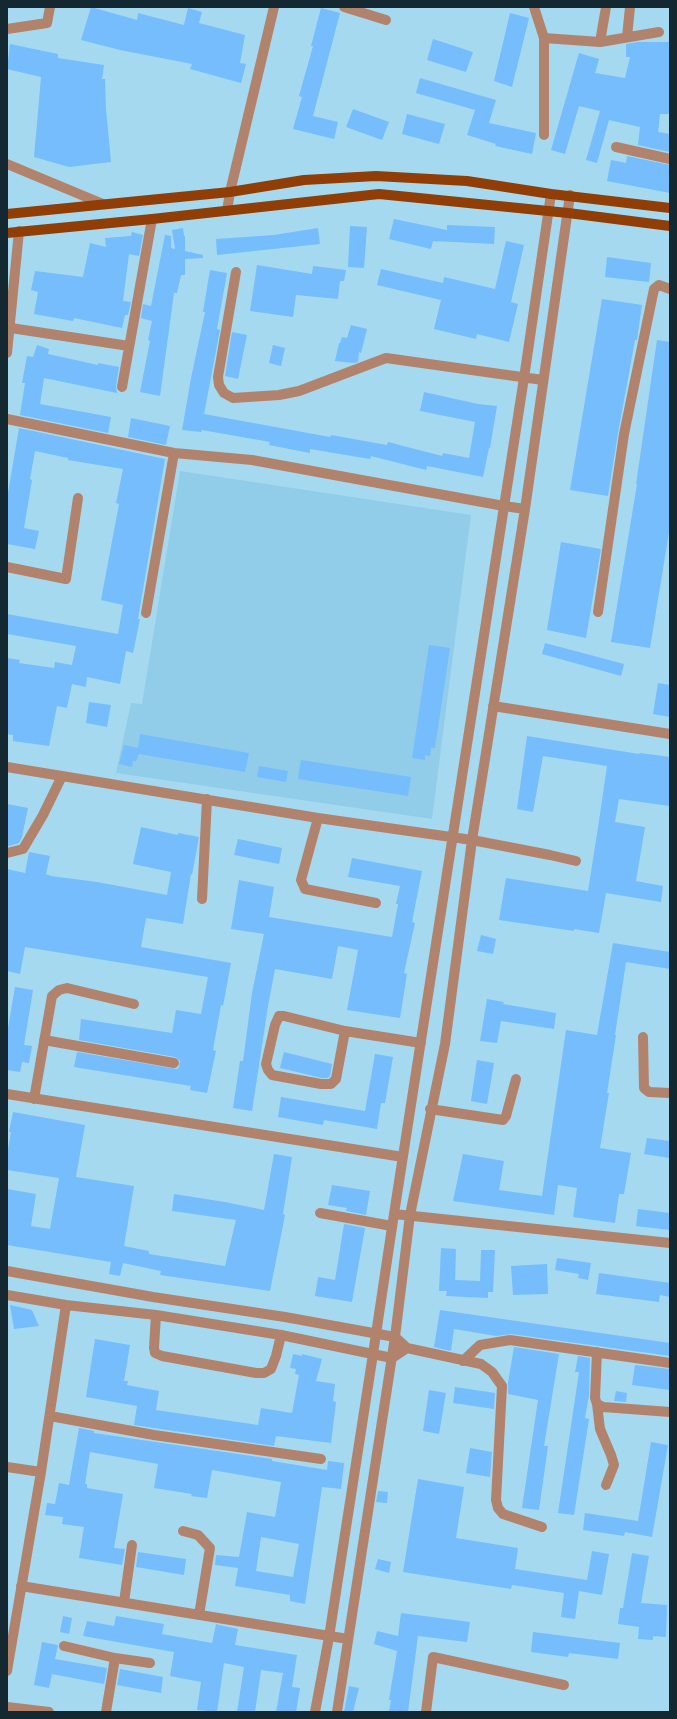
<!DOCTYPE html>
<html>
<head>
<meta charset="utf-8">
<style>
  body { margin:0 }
  #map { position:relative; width:677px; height:1719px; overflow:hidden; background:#a5d9f0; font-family:Overpass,sans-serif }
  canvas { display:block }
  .frame { position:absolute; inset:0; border:8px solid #142831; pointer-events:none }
</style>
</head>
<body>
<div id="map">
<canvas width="677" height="1719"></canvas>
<div class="frame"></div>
</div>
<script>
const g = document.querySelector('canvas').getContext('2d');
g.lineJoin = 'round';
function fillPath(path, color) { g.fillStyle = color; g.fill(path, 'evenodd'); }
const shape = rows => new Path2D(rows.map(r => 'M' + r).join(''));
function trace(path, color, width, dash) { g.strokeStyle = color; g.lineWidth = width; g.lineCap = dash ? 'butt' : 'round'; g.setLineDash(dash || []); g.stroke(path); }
const built = shape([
  [180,471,471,515,432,819,116,773,131,703,142,704]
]);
const building = shape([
  [91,7,137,20,138,13,184,25,188,8,202,12,199,23,245,35,240,63,246,64,241,83,190,69,192,64,120,50,81,40],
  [321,8,340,13,313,116,338,122,334,139,293,129,302,97,299,96,313,46,311,46],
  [510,13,529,18,512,87,494,81],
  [433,39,473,52,466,72,427,60],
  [638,42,670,42,670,114,660,114,658,132,670,134,670,152,638,145,640,127,609,120,597,163,586,160,600,111,579,106,565,154,551,150,579,53,599,59,595,73,625,78,630,57,626,57,626,44],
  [10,44,58,54,58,58,104,65,102,79,105,79,106,109,111,162,69,167,34,157,41,77,7,69],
  [420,78,496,100,489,123,536,133,532,154,495,146,496,144,467,135,475,110,416,93],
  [353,109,389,122,382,140,346,127],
  [407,114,445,124,439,144,402,134],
  [627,156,670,165,670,193,607,181,611,160,626,163],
  [394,219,447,230,447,225,495,227,494,244,433,241,431,249,389,239],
  [350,226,367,227,364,268,348,267],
  [183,228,184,236,185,236,185,251,203,255,203,258,185,259,185,275,181,275,177,293,174,293,160,396,140,392,150,341,148,340,152,321,141,318,143,304,151,306,165,235,171,236,171,248,175,249,172,230],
  [318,228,320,244,217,255,216,239,274,235],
  [132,232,143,235,139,256,129,254,123,301,131,302,128,315,125,315,122,328,74,318,73,321,34,314,38,292,31,290,35,271,83,277,90,243,106,247,105,238,131,236],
  [506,241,524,245,511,302,518,304,509,342,477,334,476,339,434,329,441,300,377,285,381,269,443,283,444,277,495,289],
  [607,257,651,263,649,282,605,277],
  [257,265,312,274,313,266,346,270,344,281,340,281,338,299,296,295,293,317,250,311],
  [210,270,227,273,217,329,220,330,204,414,330,437,331,435,387,445,388,442,442,456,443,453,469,458,475,422,420,411,424,392,478,404,497,406,490,448,489,448,483,477,427,466,426,470,371,456,370,459,310,449,310,453,269,445,270,442,202,430,201,432,182,430,191,378,205,312,203,312],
  [602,299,642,305,637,340,635,340,618,433,608,496,570,490],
  [351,325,367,329,361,353,359,352,358,362,354,363,335,361,339,343,340,343,342,337,347,338],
  [232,332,247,335,238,379,225,376],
  [657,340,670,342,670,526,650,648,611,642,637,484,636,484],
  [37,345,49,349,48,354,98,365,98,363,119,367,116,386,117,393,44,378,40,404,111,417,108,433,20,415,25,383,22,383,27,356,33,357],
  [273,345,285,348,281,366,269,363],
  [131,418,170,426,166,445,128,437],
  [19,428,165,459,138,619,140,619,133,653,126,651,120,684,87,677,86,687,72,684,67,708,57,706,49,746,13,741,13,735,7,734,7,658,20,660,19,663,54,668,55,662,72,665,76,646,7,634,7,614,118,634,123,605,101,600,119,504,116,503,123,469,68,460,68,458,35,451,30,479,32,480,24,528,39,531,35,549,7,544,7,499],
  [561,542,601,549,586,638,547,630],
  [545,643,624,664,621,676,542,654],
  [429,645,450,648,435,748,431,748,430,756,425,755,425,760,412,758],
  [658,683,670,685,670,717,653,714],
  [89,702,111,705,107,727,86,723],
  [140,734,249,753,245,772,139,754,136,761,133,761,132,767,119,764,124,745,138,748],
  [527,736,639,754,640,753,670,757,670,806,619,799,615,822,645,827,636,881,663,886,661,902,606,893,599,933,574,929,574,931,499,920,506,878,588,891,599,821,607,766,543,756,533,812,517,809],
  [301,760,411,777,408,796,298,779],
  [259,766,288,771,286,782,257,777],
  [7,804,28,808,22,837,19,843,9,846,7,845],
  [141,827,178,835,178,833,199,837,192,875,191,874,183,924,146,918,141,947,231,963,223,1006,221,1005,213,1050,216,1051,207,1093,190,1090,191,1086,74,1067,77,1052,177,1069,179,1067,180,1061,175,1057,79,1040,81,1019,172,1033,176,1010,201,1014,208,977,25,947,20,974,7,971,7,869,25,873,29,852,50,856,46,874,51,876,97,882,167,895,171,872,133,864],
  [238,839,282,848,279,864,234,855],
  [352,858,422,871,412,922,415,923,404,973,407,974,400,1018,347,1010,358,950,338,946,332,979,275,969,268,1006,252,1111,233,1108,240,1061,243,1061,252,993,264,934,231,929,239,880,274,887,269,917,392,937,398,904,396,904,400,886,348,877],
  [481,935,496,939,493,954,477,951],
  [613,943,670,952,670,969,626,962,615,1035,616,1035,607,1093,609,1093,600,1148,631,1153,624,1194,619,1194,615,1223,573,1217,577,1188,558,1185,554,1215,453,1201,463,1154,504,1161,499,1190,542,1196,566,1030,597,1035],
  [15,987,33,990,24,1045,32,1046,29,1063,22,1062,20,1072,7,1070,7,1034],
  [487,999,504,1002,503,1004,556,1013,554,1029,501,1021,497,1043,480,1041],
  [284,1052,332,1064,330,1076,328,1078,322,1078,280,1068],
  [375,1054,393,1057,385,1103,381,1103,377,1129,324,1120,323,1125,278,1117,281,1097,365,1111],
  [477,1060,494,1063,487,1104,471,1101],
  [13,1112,85,1125,76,1177,134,1186,124,1246,149,1251,149,1254,225,1266,236,1220,172,1211,174,1194,225,1202,264,1210,274,1154,292,1157,283,1214,285,1215,270,1291,160,1275,161,1271,123,1263,120,1276,109,1274,111,1262,7,1245,7,1189,36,1194,31,1226,50,1229,59,1178,7,1170,7,1156,11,1132,9,1132],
  [647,1138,670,1141,670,1158,644,1154],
  [332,1185,370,1191,366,1215,346,1211,347,1208,328,1205],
  [638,1209,670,1213,670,1230,636,1226],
  [344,1224,365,1228,352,1302,315,1296,318,1277,335,1280],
  [441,1248,456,1249,455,1280,480,1281,481,1250,495,1250,493,1292,488,1292,488,1298,446,1296,447,1291,439,1291],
  [557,1258,591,1263,588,1280,578,1278,579,1274,555,1270],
  [547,1264,548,1294,513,1295,511,1266],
  [599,1273,670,1283,670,1297,660,1295,659,1302,596,1294],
  [10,1305,32,1310,39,1326,14,1329],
  [440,1310,670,1343,670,1356,511,1334,496,1336,454,1329,451,1351,434,1347],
  [95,1339,130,1345,124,1381,128,1381,127,1385,159,1391,156,1410,258,1425,261,1408,292,1413,299,1375,295,1374,296,1369,290,1368,293,1354,302,1356,302,1354,322,1359,316,1381,335,1384,333,1401,336,1402,331,1443,276,1436,274,1446,134,1425,137,1406,86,1397],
  [514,1347,559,1354,544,1446,548,1446,539,1510,522,1508,538,1400,508,1394,508,1383],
  [578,1356,590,1358,589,1395,585,1418,589,1419,574,1515,558,1513,579,1372,575,1372],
  [635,1365,670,1369,670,1390,632,1385],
  [455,1387,495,1393,494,1409,453,1403],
  [429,1390,446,1393,439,1434,423,1431],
  [616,1391,627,1393,626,1402,614,1401],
  [79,1428,94,1431,94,1433,272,1459,272,1461,327,1470,328,1461,344,1463,341,1489,322,1487,305,1604,290,1601,290,1595,235,1586,238,1568,215,1565,216,1555,239,1557,247,1512,275,1517,281,1482,212,1470,207,1498,191,1496,192,1494,154,1488,158,1464,90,1452,85,1484,87,1484,87,1488,123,1494,114,1548,125,1549,122,1565,79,1558,84,1527,62,1524,63,1517,45,1515,47,1503,55,1504,59,1483,69,1485],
  [261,1537,299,1544,293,1577,256,1571],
  [651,1442,668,1445,652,1537,625,1532,624,1536,583,1530,585,1513,638,1521],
  [470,1448,492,1452,490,1477,466,1473],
  [418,1479,464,1487,456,1538,518,1548,515,1569,587,1580,592,1551,609,1554,602,1595,579,1591,575,1619,561,1617,564,1593,512,1585,511,1589,403,1572],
  [378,1491,388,1492,387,1503,376,1502],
  [138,1552,186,1559,184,1575,136,1567],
  [632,1553,649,1556,641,1603,667,1605,666,1637,653,1636,653,1640,638,1639,639,1627,618,1624,620,1608,623,1608],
  [378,1559,391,1562,389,1573,375,1569],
  [401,1613,470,1622,467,1642,418,1636,408,1712,389,1712,391,1700,389,1700,397,1651,374,1644,377,1631,398,1636],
  [63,1616,72,1618,69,1634,60,1632],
  [116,1616,164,1624,162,1634,212,1643,216,1624,219,1625,238,1629,235,1645,297,1655,292,1687,300,1688,296,1712,276,1712,283,1673,261,1670,255,1712,237,1712,244,1667,224,1663,217,1712,197,1710,201,1682,170,1676,174,1652,83,1636,87,1621,114,1626],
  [533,1632,620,1643,618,1659,569,1653,568,1657,531,1652],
  [42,1642,58,1645,55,1659,107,1668,104,1684,52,1674,49,1688,34,1685],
  [120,1669,163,1677,161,1693,117,1685],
  [349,1686,359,1688,353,1712,344,1712]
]);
const minor = shape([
  [344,7,386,20],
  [534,7,544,38,544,135],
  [7,29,47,23,50,7],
  [627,37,630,7],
  [544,38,600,42,659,32],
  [600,42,606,7],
  [616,147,670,159],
  [7,164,103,204],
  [227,211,230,192,274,7],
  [236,272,218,377,219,385,224,393,233,398,279,395,299,391,386,358,543,380],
  [11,328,129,346],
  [7,353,19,231],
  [122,387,152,219],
  [7,419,174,453,252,460,504,506,525,509],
  [7,567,66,579,78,498],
  [598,612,624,434,654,289,659,285,670,289],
  [146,613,174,453],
  [493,706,670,734],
  [7,767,318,818,472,840,550,855,576,861],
  [318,818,301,880,305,889,376,903],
  [7,853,23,849,43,815,62,776],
  [202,899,207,799],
  [279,1016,284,1016,345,1031,336,1079,331,1084,321,1084,272,1075,268,1070,266,1064,275,1025,279,1016],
  [345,1031,421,1043],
  [643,1037,644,1088,649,1092,670,1093],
  [44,1040,174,1063],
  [7,1094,403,1157],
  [34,1099,52,996,59,990,67,988,134,1004],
  [430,1109,503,1120,506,1116,516,1079],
  [320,1213,392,1226],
  [394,1214,670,1243],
  [7,1271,153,1297,285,1317,395,1337,407,1348,481,1364,492,1372,502,1386,496,1500,498,1508,503,1514,542,1527],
  [7,1295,66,1305,156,1315,281,1335,392,1358,407,1348],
  [156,1315,154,1348,155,1353,162,1356,256,1373,264,1373,271,1369,276,1356,281,1335],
  [597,1352,595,1398,597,1404,603,1407,670,1412],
  [463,1361,480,1345,510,1340,670,1363],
  [597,1404,600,1429,611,1455,614,1465,606,1485],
  [50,1416,154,1435,321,1459],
  [7,1467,41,1472],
  [183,1531,198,1535,210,1548,199,1615],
  [21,1586,348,1639],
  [124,1602,132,1545],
  [64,1646,115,1658,150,1663],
  [7,1671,41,1472,66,1305],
  [7,1707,49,1712],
  [106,1712,115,1658],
  [315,1712,329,1637,373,1354,394,1214,524,378,551,194],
  [337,1712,395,1337,410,1215,445,1044,472,840,525,509,570,195],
  [426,1712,433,1657,564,1685]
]);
const major = shape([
  [7,214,230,192,304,180,376,176,467,181,551,194,670,208],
  [7,233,152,219,379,194,568,213,670,226]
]);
fillPath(built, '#91cde8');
fillPath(building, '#75bdfd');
trace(minor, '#b2836c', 10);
trace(major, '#903e06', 10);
</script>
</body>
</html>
